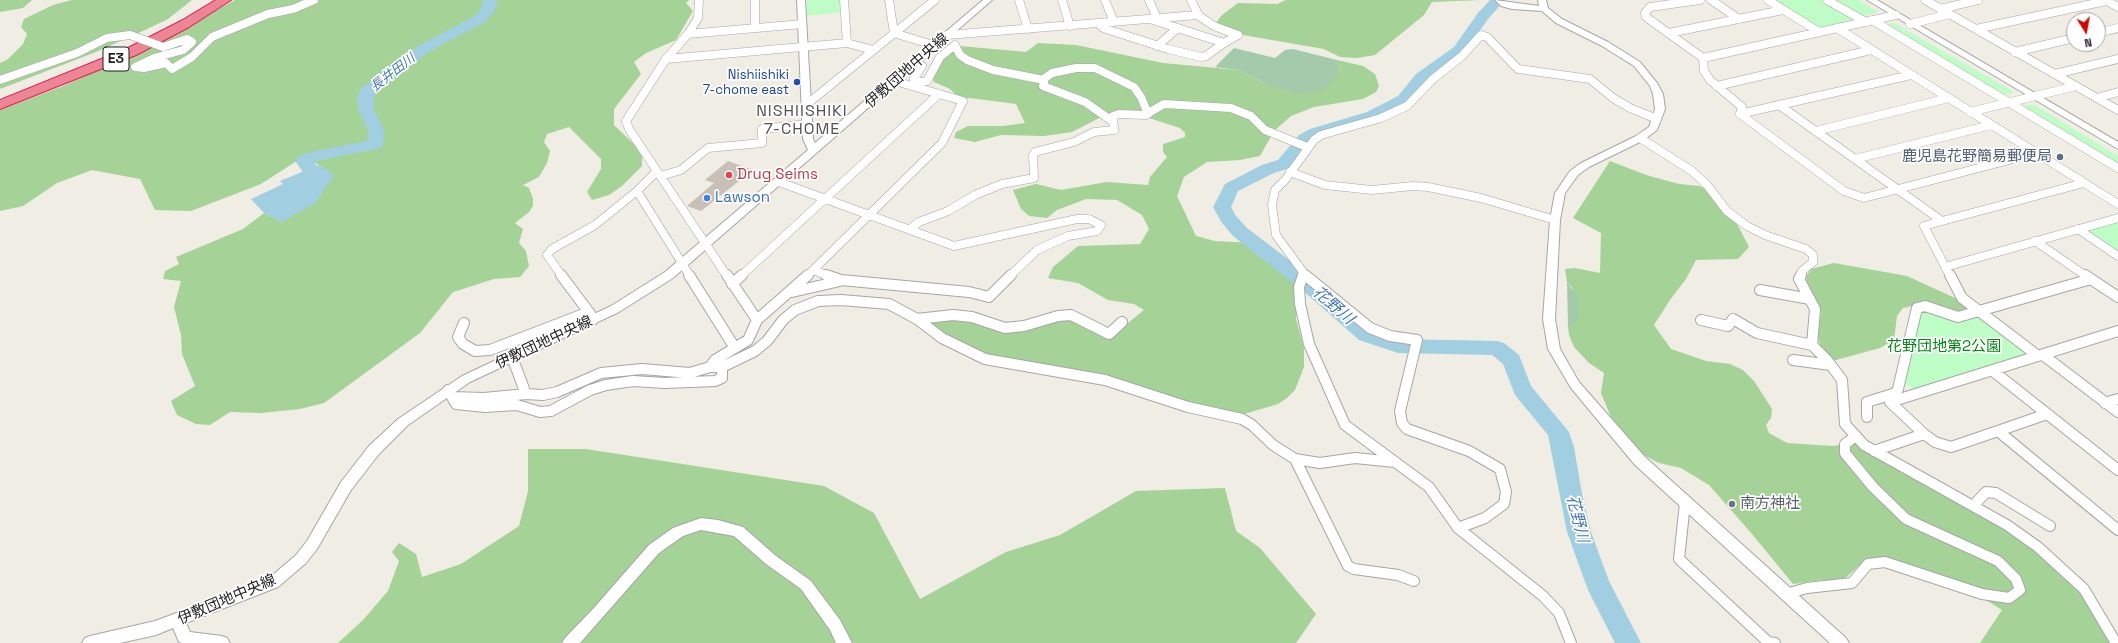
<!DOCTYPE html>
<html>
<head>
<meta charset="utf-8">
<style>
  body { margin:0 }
  #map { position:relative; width:2118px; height:643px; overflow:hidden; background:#f0ede4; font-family:"Space Grotesk",sans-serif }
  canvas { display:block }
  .north { position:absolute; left:2066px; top:12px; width:40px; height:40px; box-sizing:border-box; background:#fff; border:1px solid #a5a5a5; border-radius:50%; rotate:169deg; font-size:11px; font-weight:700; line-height:16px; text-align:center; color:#1f1f1f }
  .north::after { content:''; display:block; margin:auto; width:14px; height:18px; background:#cd0a00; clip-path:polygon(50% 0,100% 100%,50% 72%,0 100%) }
</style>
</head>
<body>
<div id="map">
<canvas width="2118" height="643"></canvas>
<div class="north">N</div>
</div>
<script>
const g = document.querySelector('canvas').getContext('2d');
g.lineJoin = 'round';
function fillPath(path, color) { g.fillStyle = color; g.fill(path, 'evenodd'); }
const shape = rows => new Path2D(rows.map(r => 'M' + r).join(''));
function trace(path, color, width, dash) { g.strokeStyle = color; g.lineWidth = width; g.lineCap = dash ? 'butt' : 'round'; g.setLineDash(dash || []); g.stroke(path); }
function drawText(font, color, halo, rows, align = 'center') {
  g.font = font + ' "Space Grotesk","Noto Sans JP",sans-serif'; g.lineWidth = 3.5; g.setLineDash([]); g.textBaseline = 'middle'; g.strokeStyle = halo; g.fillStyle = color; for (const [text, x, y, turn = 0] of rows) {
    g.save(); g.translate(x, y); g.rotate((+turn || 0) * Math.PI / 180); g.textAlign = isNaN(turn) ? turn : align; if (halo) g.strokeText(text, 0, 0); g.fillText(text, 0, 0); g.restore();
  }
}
const forest = shape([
  [0,0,32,0,23,8,0,12],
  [72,0,192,0,168,19,145,30,96,52,0,89,0,63,8,59,23,44,27,34,21,27,24,19,53,5],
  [235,0,689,0,686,3,693,11,676,40,646,53,634,62,641,74,614,109,614,125,642,152,642,166,622,186,609,195,592,200,587,192,601,169,601,159,569,127,547,134,544,142,550,151,547,163,539,177,523,185,529,188,533,199,533,206,529,212,515,223,523,229,519,243,526,251,529,266,520,277,494,279,453,292,420,333,324,403,300,409,261,413,230,412,210,425,196,424,177,415,171,401,195,386,182,354,181,335,174,307,181,281,163,279,165,271,179,264,176,257,243,229,264,213,282,222,319,165,303,157,261,184,191,211,155,210,140,179,92,170,57,183,23,206,0,211,0,110,63,86,143,50],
  [1286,0,1481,0,1432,2,1424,15,1375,55,1357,58,1340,57,1324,49,1237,34,1215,24,1222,15,1238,3,1277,4],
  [1038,43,1076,45,1163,63,1239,70,1266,84,1340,73,1337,60,1363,66,1375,74,1379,86,1376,92,1363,99,1314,107,1291,116,1274,131,1260,156,1240,160,1207,162,1184,177,1177,196,1196,236,1215,241,1253,243,1281,259,1292,277,1296,294,1296,319,1304,348,1304,367,1295,390,1287,398,1278,404,1237,416,989,356,958,345,927,322,932,319,966,320,1005,330,1069,318,1113,335,1144,310,1134,304,1108,300,1078,283,1048,278,1053,267,1078,246,1140,244,1149,229,1142,215,1117,200,1086,199,1057,210,1047,218,1029,216,1021,209,1013,190,1036,184,1061,190,1107,182,1148,185,1150,177,1167,157,1163,152,1163,144,1185,137,1185,133,1180,128,1146,117,1109,113,1072,132,1044,136,1001,135,975,142,954,138,956,132,968,126,1003,126,1025,123,1016,104,970,98,960,99,950,89,934,82,932,75,938,63,953,48,960,46,1026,52],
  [1610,161,1646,175,1679,184,1699,186,1706,189,1720,208,1736,222,1749,247,1738,259,1696,260,1686,279,1670,300,1654,325,1671,349,1706,361,1730,364,1743,370,1754,381,1772,409,1771,418,1766,425,1769,433,1787,443,1833,446,1857,442,2016,535,2081,592,2090,604,2110,643,1980,643,2002,610,1957,582,1877,562,1861,564,1842,581,1822,580,1793,584,1752,534,1709,485,1681,468,1659,463,1642,454,1611,417,1601,393,1604,373,1589,363,1574,347,1569,335,1568,327,1578,319,1572,288,1567,282,1565,269,1575,268,1600,273,1601,233,1573,218],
  [1834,263,1907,276,1955,298,1967,307,1967,311,1956,313,1925,303,1903,308,1897,316,1894,340,1880,348,1832,361,1820,346,1818,337,1821,312,1809,289,1806,277,1811,269],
  [528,449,586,449,824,486,874,513,920,599,1006,552,1060,535,1136,491,1225,488,1236,531,1260,548,1316,614,1296,643,338,643,363,620,388,591,399,561,392,552,399,543,416,554,422,577,461,564,519,526,528,491]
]);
const cemetery = shape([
  [1234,48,1275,58,1285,50,1293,49,1337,60,1340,73,1320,92,1295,93,1266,84,1239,70,1215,67],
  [1567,282,1577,297,1579,320,1568,327]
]);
const park = shape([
  [807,0,842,0,843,12,807,16],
  [1771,0,1823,0,1859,19,1822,29,1814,27],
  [1835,0,1858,0,1878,12,1864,16],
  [1894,23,2012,91,2012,93,2003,95,1887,26,1887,24],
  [2030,105,2036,106,2118,156,2118,165,2024,109,2023,106],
  [2118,221,2118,253,2090,234,2089,230],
  [1921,310,1984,319,2024,349,2025,355,1914,389,1904,384]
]);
const water = shape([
  [319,165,334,175,315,203,282,222,264,213,251,199,283,184,280,181]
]);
const river = shape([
  [483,0,497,0,495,10,485,22,430,51,374,93,374,109,384,130,383,144,381,148,316,161,314,162,321,172,318,176,312,177,306,176,295,161,298,157,311,152,367,141,368,130,358,109,357,98,361,88,420,45,475,16,481,9,483,0],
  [1490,0,1505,0,1488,19,1464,53,1428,80,1410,102,1379,118,1322,137,1311,143,1290,168,1274,173,1238,191,1231,207,1236,216,1247,228,1322,285,1373,330,1399,339,1497,341,1504,343,1519,355,1531,386,1569,432,1574,447,1582,494,1591,532,1609,581,1641,643,1615,643,1588,590,1567,532,1548,435,1515,395,1503,364,1492,355,1398,353,1359,340,1308,295,1233,236,1222,223,1213,207,1225,184,1262,165,1278,160,1299,135,1310,129,1367,112,1398,96,1416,74,1454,47,1478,13,1490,0]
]);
const building = shape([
  [728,161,753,170,701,211,687,206,714,183,705,180]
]);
const minorFar1 = shape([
  [755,0,755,28],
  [844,0,847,43],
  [889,0,894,33],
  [1019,0,1028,29],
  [1062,0,1070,26],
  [1105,0,1114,22],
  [1149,0,1157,18],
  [1191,0,1199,16,1214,26,1238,35,1224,43],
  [1700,0,1650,7,1645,13,1646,17,1703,58,1896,15],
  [1711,0,1739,19],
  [1768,0,1819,32],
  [1827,0,1866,22],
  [1925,0,2118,110],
  [2105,0,2118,7],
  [1940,9,1978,0],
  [1872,20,2118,168],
  [1098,23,1103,28,1168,49,1201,57,1206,56,1224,43,1153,20],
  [1910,24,1950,14],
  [1837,28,2118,204],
  [1976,29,2106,1],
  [894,33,936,46],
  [1669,33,1783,10],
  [2098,33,2118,28],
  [688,34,802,24],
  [947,35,1198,15],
  [1157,46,1178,28],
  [163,47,187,39,192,42,183,50,154,58,135,67,144,68,166,63,172,69,192,57,212,37,268,14,293,9,314,0],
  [2015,52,2074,38],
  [1703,58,1704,71,1710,80,1742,107,1740,114],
  [666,59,847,43,873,50],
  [917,62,922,66,914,79,920,82,927,81,940,57,955,45,960,55,967,60,993,70,1044,80],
  [2055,74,2118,59],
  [0,80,77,53,107,38,130,35],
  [1717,86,1871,50],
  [2097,98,2118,92],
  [806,105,935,0],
  [1779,105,1942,221,1924,226,1950,276],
  [1970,112,2076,86],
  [1740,114,1844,191,1864,198,2036,153],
  [1740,114,1911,75],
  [1112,121,1085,102,1043,86,1045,78,1052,73,1076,68,1095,68,1134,87,1141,97,1148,114],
  [1816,131,1949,98],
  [1640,138,1692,171,1707,185,1727,211,1747,226,1765,235,1806,249,1813,255,1813,262,1802,271,1800,276],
  [1855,159,1991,125],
  [657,171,727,276],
  [1290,172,1325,185,1372,190,1413,186,1428,187,1481,198,1555,220],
  [661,176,681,170,708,148,762,143,762,129,807,124],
  [779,182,954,246,1077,219,1089,219,1101,225,1097,231,1068,236,1037,250,1010,276],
  [1942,221,2084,183],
  [910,229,919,222,948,211,975,195,1002,184,1034,178,1033,155,1035,152,1074,142,1094,132,1114,130,1113,116,1119,114,1145,115,1164,104,1231,108,1251,116,1265,130,1307,147],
  [2078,229,2118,256],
  [2035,241,2086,276],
  [1945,267,2118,218],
  [813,270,829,276],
  [562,276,547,255,552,249,595,225,637,191],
  [690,276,637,191,657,171,629,129,626,121,666,59,688,34,698,18,699,0],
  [741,276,939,94],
  [807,276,942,143,963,101,895,81],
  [1302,276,1303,273],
  [1306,276,1276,235,1272,205,1275,190,1285,180,1314,140,1321,135,1381,118,1407,106,1433,79,1462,56,1481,35,1487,37,1518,69,1590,79,1613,98,1630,108,1657,119]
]);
const minor = shape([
  [561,275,594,319],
  [689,275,735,348],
  [727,275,757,320],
  [808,275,757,320,748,340,715,360,710,367,722,367,755,351,767,341,783,320,795,310,818,301,841,300,889,304,917,319,942,338,985,359,1105,380,1188,407,1242,419,1252,425,1273,445,1295,459,1320,463,1355,458,1395,462],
  [826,275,841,280,969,292,989,297,1011,275],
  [1303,275,1299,287,1300,304,1309,344,1345,425,1429,487,1458,528,1543,596,1559,613,1571,643],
  [1305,275,1370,328,1390,336,1417,340,1400,411,1402,423,1407,429,1469,451,1500,469,1506,492,1504,504,1485,518,1458,528],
  [1801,275,1799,279,1815,309,1812,345,1827,360,1842,380,1845,424,1864,445,2007,525,2038,547,2084,589,2116,643],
  [1950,275,1962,298,2038,356],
  [2085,275,2118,297],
  [732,284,742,275],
  [1760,290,1810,299],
  [792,292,840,281],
  [917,319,953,315,972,317,1005,328,1024,326,1058,316,1071,315,1109,334,1122,322],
  [1701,320,1728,326,1733,319,1757,333,1812,345],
  [464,323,458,337,463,344,475,351,490,350,589,312],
  [2043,355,2118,412],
  [512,357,526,394],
  [1793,360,1831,365],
  [1993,371,2118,470],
  [448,390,456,404,485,407,517,405,540,412,551,411,590,390,606,385,633,381,665,383,715,381,722,378,722,367],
  [452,397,484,398,526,394,543,395,557,392,601,373,642,369,690,373,710,367],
  [1890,402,1924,434,1935,442,1951,447,1998,431,2118,530],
  [1890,402,1898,389,1917,308,1925,306,1958,317,2091,279],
  [1890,402,2118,331],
  [2105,403,2118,399],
  [1867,417,1867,402,1896,393],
  [1998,431,2047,414],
  [1874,451,1924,434],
  [1295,459,1348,566,1354,569,1398,575,1414,581],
  [1685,503,1679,559,1768,642,1775,643],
  [1973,506,1986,492,1996,493,2050,526],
  [1786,594,1807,588,1852,583,1868,564,1885,562,1982,594,2009,598,2020,590,2016,579,1998,561,1906,519,1873,487,1845,453,1845,444,1856,436]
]);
const tertiary = shape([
  [797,0,805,0,813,139,815,143,983,0,992,0,673,278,619,312,470,382,408,425,379,454,351,490,317,549,306,563,278,587,186,623,190,632,222,636,227,638,230,643,182,643,179,642,173,628,156,635,120,643,82,643,85,638,90,636,155,621,268,579,296,555,307,541,341,482,369,446,398,419,462,376,611,306,665,272,808,150,803,139,797,0],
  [1495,0,1539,6,1538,0,1546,0,1548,8,1562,19,1608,42,1640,62,1657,83,1663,94,1665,109,1657,130,1644,140,1589,167,1578,175,1565,193,1560,220,1555,319,1560,349,1579,382,1645,457,1846,638,1849,643,1830,643,1635,465,1571,388,1548,349,1543,319,1550,220,1555,193,1570,171,1581,163,1636,136,1649,127,1655,109,1653,94,1650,86,1634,66,1602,46,1556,23,1542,11,1512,9,1501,6,1495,0],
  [1867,0,1877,0,2118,142,2118,149,1867,0],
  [701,518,718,520,743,527,776,556,811,581,840,620,852,643,836,643,830,630,801,589,766,564,734,536,701,530,683,536,659,553,580,643,562,643,565,638,593,609,649,545,673,528,701,518]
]);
const motorway = shape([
  [216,0,231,0,189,27,136,55,0,109,0,100,126,49,181,21,216,0]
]);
const minorBridge = shape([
  [130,35,163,47]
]);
const markers = [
  [797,82,4,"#1a4fb4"],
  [2060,157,4,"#5c6f8a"],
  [729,175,4,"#e0444e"],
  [707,198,4,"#3f7fe0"],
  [1732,504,4,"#6b7280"]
];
const farWaternames = [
  ["長井田川",393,73,-38]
];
const farTransitnames = [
  ["Nishiishiki",789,75],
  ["7-chome east",789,90]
];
const shields = [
  [116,59,26]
];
const shieldNames = [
  ["E3",116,59]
];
const streetNames = [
  ["伊敷団地中央線",907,71,-41],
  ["伊敷団地中央線",544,343,-25],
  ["伊敷団地中央線",227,600,-23]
];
const serviceNames = [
  ["鹿児島花野簡易郵便局",2052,157]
];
const healthNames = [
  ["Drug Seims",737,175]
];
const shopNames = [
  ["Lawson",715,198]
];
const parkNames = [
  ["花野団地第2公園",1944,347]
];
const worshipNames = [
  ["南方神社",1740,504]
];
const neighbourhoodNames = [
  ["NISHIISHIKI",802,112],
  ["7-CHOME",802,130]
];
const waterNames = [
  ["花野川",1333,306,41],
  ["花野川",1577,519,76]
];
fillPath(forest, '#a5d296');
fillPath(cemetery, '#a3cbab');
fillPath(park, '#befdc6');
fillPath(water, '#a1cfe1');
fillPath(river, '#a1cfe1');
fillPath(building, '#c8bfb7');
trace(minorFar1, '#a6a6a6', 9);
trace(minor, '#a6a6a6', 12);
trace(tertiary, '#a6a6a6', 2);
trace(motorway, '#e71855', 2);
trace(minorFar1, '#fff', 8);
trace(minor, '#fff', 10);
fillPath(tertiary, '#fff');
fillPath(motorway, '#ed8694');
trace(minorBridge, '#a6a6a6', 9, []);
trace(minorBridge, '#fff', 8);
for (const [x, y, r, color] of markers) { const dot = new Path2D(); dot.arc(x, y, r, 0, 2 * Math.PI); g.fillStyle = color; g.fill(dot); trace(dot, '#fff', 1.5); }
drawText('italic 13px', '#4477b5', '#fff', farWaternames);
drawText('13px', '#164399', '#fff', farTransitnames, 'right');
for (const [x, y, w] of shields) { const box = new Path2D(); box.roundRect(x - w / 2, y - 12, w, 24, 3); g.fillStyle = '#fff'; g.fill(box); trace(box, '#1f1f1f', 1); }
drawText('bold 14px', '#1f1f1f', null, shieldNames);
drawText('15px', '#1f1f1f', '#fff', streetNames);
drawText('15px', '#4e5e75', '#fff', serviceNames, 'right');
drawText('15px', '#be3a42', '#fff', healthNames, 'left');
drawText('15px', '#366cbe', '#fff', shopNames, 'left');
drawText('15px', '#048515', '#fff', parkNames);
drawText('15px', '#5b616d', '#fff', worshipNames, 'left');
g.letterSpacing = '1px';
drawText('16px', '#525252', '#fff', neighbourhoodNames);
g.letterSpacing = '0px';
drawText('italic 16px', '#4477b5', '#fff', waterNames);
</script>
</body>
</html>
